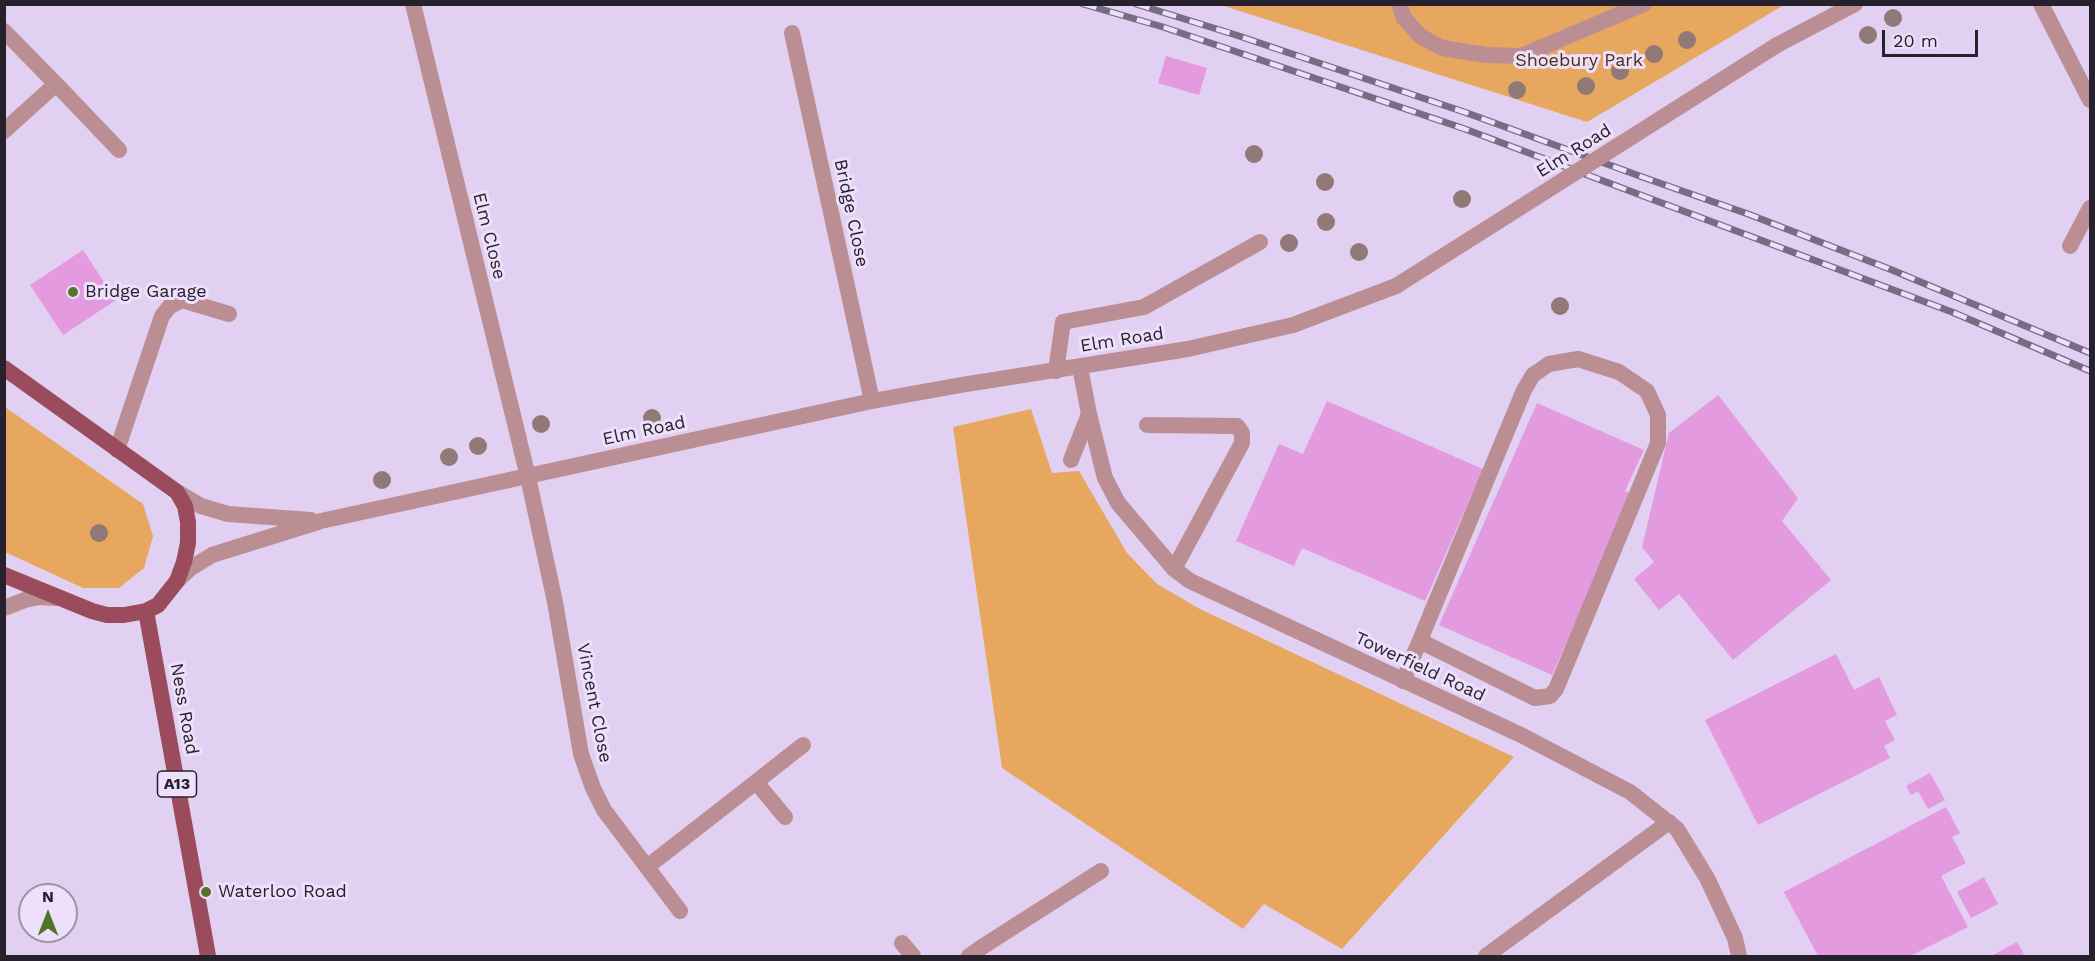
<!DOCTYPE html>
<html>
<head>
<meta charset="utf-8">
<style>
  body { margin:0 }
  #map { position:relative; width:2095px; height:961px; overflow:hidden; background:#e2d0f3; font-family:"Work Sans",sans-serif }
  canvas { display:block }
  .frame { position:absolute; inset:0; border:6px solid #27212d; pointer-events:none }
  .north { position:absolute; left:18px; top:883px; width:60px; height:60px; box-sizing:border-box; background:#eedffb; border:2px solid #9e93a9; border-radius:50%; rotate:0deg; font-size:16px; font-weight:700; line-height:24px; text-align:center; color:#27212d }
  .north::after { content:''; display:block; margin:auto; width:21px; height:27px; background:#55742a; clip-path:polygon(50% 0,100% 100%,50% 72%,0 100%) }
  .scale { position:absolute; left:1882px; top:30px; width:96px; height:27px; box-sizing:border-box; border:3px solid #27212d; border-top:0; padding-left:8px; font-size:18px; line-height:21px; white-space:nowrap; color:#27212d; -webkit-text-stroke:4px #eedffb; paint-order:stroke }
</style>
</head>
<body>
<div id="map">
<canvas width="2095" height="961"></canvas>
<div class="frame"></div>
<div class="north">N</div>
<div class="scale">20 m</div>
</div>
<script>
const g = document.querySelector('canvas').getContext('2d');
g.lineJoin = 'round';
function fillPath(path, color) { g.fillStyle = color; g.fill(path, 'evenodd'); }
const shape = rows => new Path2D(rows.map(r => 'M' + r).join(''));
function trace(path, color, width, dash) { g.strokeStyle = color; g.lineWidth = width; g.lineCap = dash ? 'butt' : 'round'; g.setLineDash(dash || []); g.stroke(path); }
function drawText(font, color, halo, rows, align = 'center') {
  g.font = font + ' "Work Sans",sans-serif'; g.lineWidth = 6; g.setLineDash([]); g.textBaseline = 'middle'; g.strokeStyle = halo; g.fillStyle = color; for (const [text, x, y, turn = 0] of rows) {
    g.save(); g.translate(x, y); g.rotate((+turn || 0) * Math.PI / 180); g.textAlign = isNaN(turn) ? turn : align; if (halo) g.strokeText(text, 0, 0); g.fillText(text, 0, 0); g.restore();
  }
}
const green = shape([
  [1221,5,1784,5,1587,122],
  [5,407,143,504,153,536,144,568,119,588,83,588,5,552],
  [1031,409,1052,473,1079,471,1127,553,1157,584,1200,609,1514,757,1342,949,1264,904,1243,929,1002,768,953,427]
]);
const building = shape([
  [1166,56,1207,68,1199,95,1158,83],
  [83,250,116,300,63,335,30,285],
  [1718,395,1798,498,1782,521,1831,580,1733,660,1679,594,1659,610,1634,579,1654,562,1642,547,1669,433],
  [1327,401,1483,469,1425,601,1302,548,1294,566,1236,541,1279,444,1303,454],
  [1537,403,1644,450,1625,491,1632,494,1552,675,1439,625],
  [1836,654,1854,690,1879,677,1897,715,1885,721,1895,740,1884,746,1890,758,1758,825,1705,720],
  [1930,773,1945,800,1928,809,1918,791,1911,795,1906,786],
  [1946,807,1960,833,1952,837,1966,863,1941,876,1968,927,1910,956,1818,956,1784,892],
  [1984,877,1998,904,1971,918,1957,892],
  [2017,942,2025,956,1991,956]
]);
const service = shape([
  [1399,4,1404,18,1420,36,1442,48,1486,55,1521,56,1644,4],
  [2041,4,2090,100],
  [2070,246,2090,208],
  [1056,371,1063,322,1144,307,1260,242],
  [1147,425,1237,426,1242,433,1242,443,1174,569],
  [117,450,162,316,170,306,182,300,229,314],
  [1071,460,1089,414],
  [1403,681,1524,390,1533,375,1549,364,1578,359,1619,372,1647,391,1658,415,1658,443,1556,689,1550,696,1535,698,1420,641],
  [982,947,1101,871],
  [1486,956,1669,822]
]);
const minor = shape([
  [413,4,528,477,555,602,581,754,593,788,604,810,680,911],
  [4,31,56,84,4,131],
  [792,33,872,401],
  [56,84,119,150],
  [1080,367,1089,414,1105,478,1118,503,1174,569,1190,581,1521,735,1630,792,1677,829,1707,878,1735,938,1739,956],
  [756,782,803,745],
  [647,867,756,782,785,817],
  [902,943,913,956],
  [969,956,982,947]
]);
const tertiary = shape([
  [1777,45,1855,4],
  [177,492,201,506,228,514,311,520],
  [177,581,191,568,212,555,321,521,872,401,961,385,1188,349,1293,325,1396,286],
  [4,608,25,600,39,597,57,598]
]);
const primary = shape([
  [4,368,177,492,185,506,188,522,188,543,184,562,177,581,158,605,146,611,124,615,107,615,92,611,4,575],
  [146,611,208,956]
]);
const rail = shape([
  [1083,4,1163,27,1465,129,1952,312,2090,371],
  [1136,4,1236,35,1467,113,1648,179,1748,214,1892,270,2090,353]
]);
const tertiaryBridge = shape([
  [1396,286,1777,45]
]);
const trees = [
  [1893,18],
  [1868,35],
  [1687,40],
  [1654,54],
  [1620,71],
  [1586,86],
  [1517,90],
  [1254,154],
  [1325,182],
  [1462,199],
  [1326,222],
  [1289,243],
  [1359,252],
  [1560,306],
  [652,418],
  [541,424],
  [478,446],
  [449,457],
  [382,480],
  [99,533]
];
const markers = [
  [73,292,6,"#55742a"],
  [206,892,6,"#55742a"]
];
const shields = [
  [177,784,39]
];
const shieldNames = [
  ["A13",177,784]
];
const parkNames = [
  ["Shoebury Park",1579,61]
];
const streetNames = [
  ["Elm Road",1574,151,-32],
  ["Bridge Close",851,213,78],
  ["Elm Close",489,236,76],
  ["Elm Road",1122,340,-9],
  ["Elm Road",644,431,-12],
  ["Towerfield Road",1420,667,25],
  ["Vincent Close",594,703,79],
  ["Ness Road",184,709,80]
];
const poiNames = [
  ["Bridge Garage",85,292],
  ["Waterloo Road",218,892]
];
fillPath(green, '#e7a75e');
fillPath(building, '#e39adf');
trace(service, '#bb8e94', 16);
trace(minor, '#bb8e94', 16);
trace(tertiary, '#bb8e94', 16);
trace(primary, '#9b4c5c', 16);
trace(rail, '#776c82', 7);
trace(rail, '#eedffb', 4.5, [14]);
trace(tertiaryBridge, '#bb8e94', 16);
g.fillStyle = '#907976';
for (const [x, y] of trees) { g.beginPath(); g.arc(x, y, 9, 0, 2 * Math.PI); g.fill(); }
for (const [x, y, r, color] of markers) { const dot = new Path2D(); dot.arc(x, y, r, 0, 2 * Math.PI); g.fillStyle = color; g.fill(dot); trace(dot, '#eedffb', 2); }
for (const [x, y, w] of shields) { const box = new Path2D(); box.roundRect(x - w / 2, y - 13, w, 26, 4.5); g.fillStyle = '#eedffb'; g.fill(box); trace(box, '#27212d', 1.5); }
drawText('bold 16px', '#27212d', null, shieldNames);
drawText('18px', '#4c310f', '#eedffb', parkNames);
drawText('18px', '#27212d', '#eedffb', streetNames);
drawText('18px', '#27212d', '#eedffb', poiNames, 'left');
</script>
</body>
</html>
